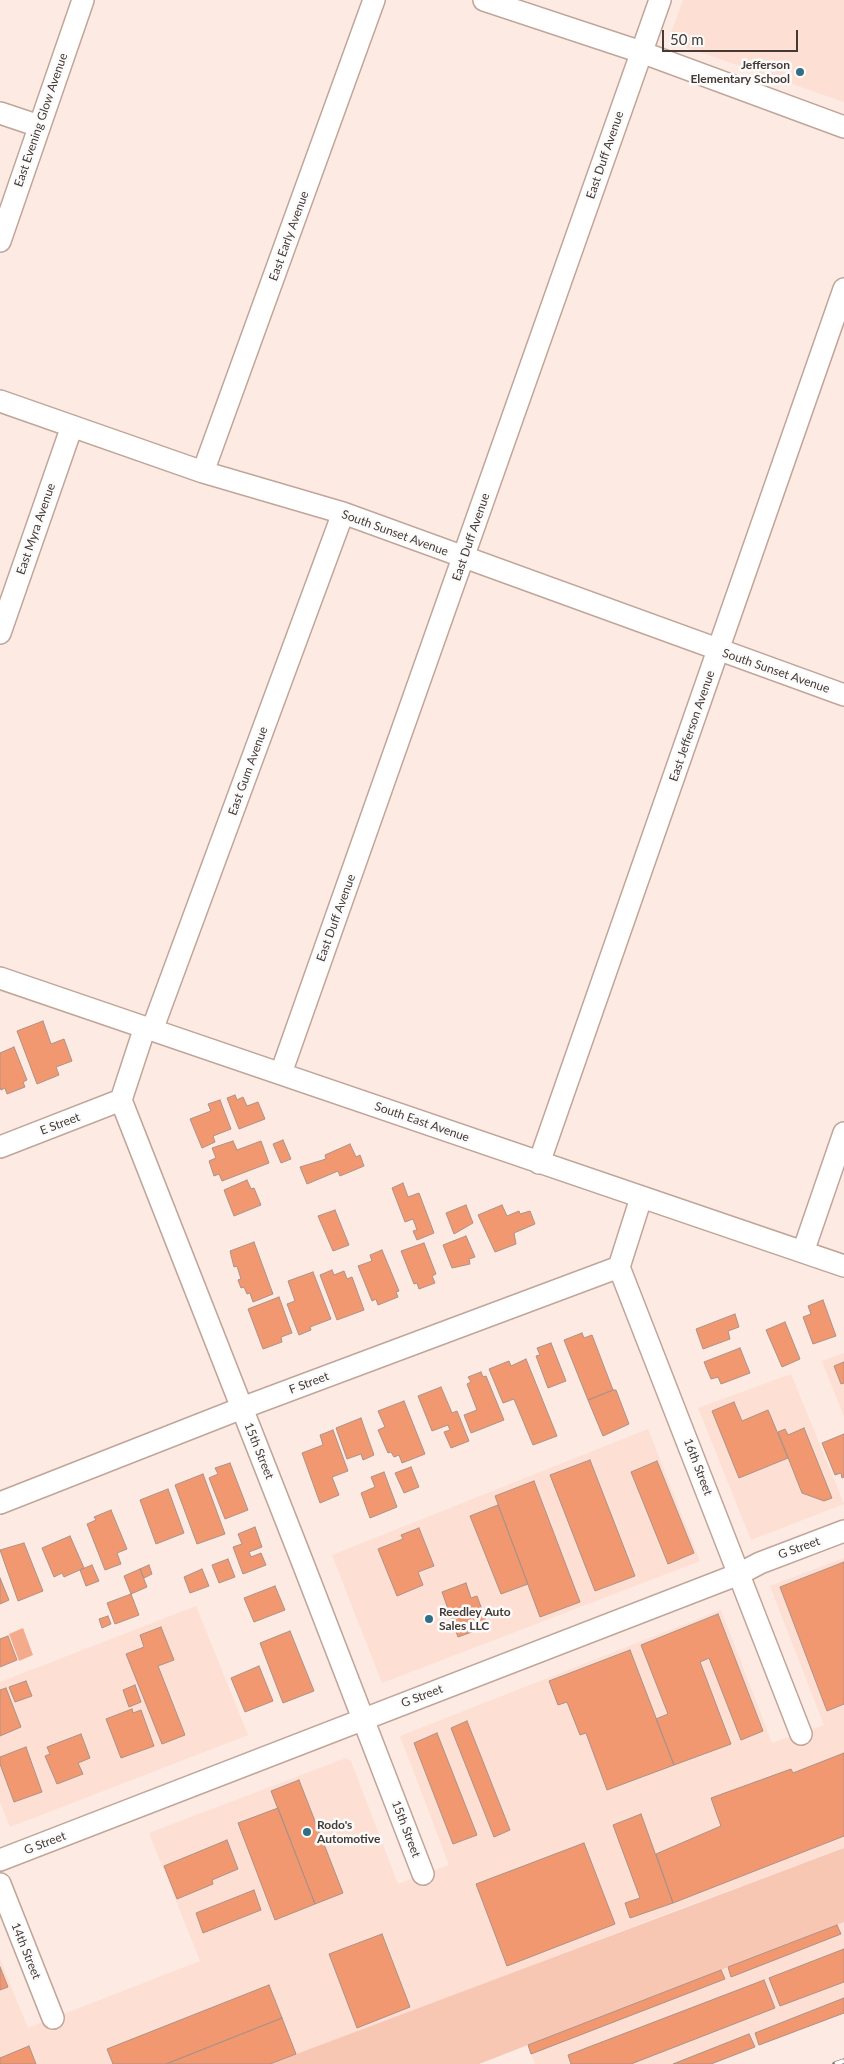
<!DOCTYPE html>
<html>
<head>
<meta charset="utf-8">
<style>
  body { margin:0 }
  #map { position:relative; width:844px; height:2064px; overflow:hidden; background:#fceae3; font-family:Lato,sans-serif }
  canvas { display:block }
  .scale { position:absolute; left:662px; top:30px; width:136px; height:22px; box-sizing:border-box; border:2px solid #453a35; border-top:0; padding-left:6px; font-size:15px; line-height:18px; white-space:nowrap; color:#453a35; -webkit-text-stroke:4px #fbfbfb; paint-order:stroke }
</style>
</head>
<body>
<div id="map">
<canvas width="844" height="2064"></canvas>
<div class="scale">50 m</div>
</div>
<script>
const g = document.querySelector('canvas').getContext('2d');
g.lineJoin = 'round';
function fillPath(path, color) { g.fillStyle = color; g.fill(path, 'evenodd'); }
const shape = rows => new Path2D(rows.map(r => 'M' + r).join(''));
function trace(path, color, width, dash) { g.strokeStyle = color; g.lineWidth = width; g.lineCap = dash ? 'butt' : 'round'; g.setLineDash(dash || []); g.stroke(path); }
function drawText(font, color, halo, rows, align = 'center') {
  g.font = font + ' Lato,sans-serif'; g.lineWidth = 5; g.setLineDash([]); g.textBaseline = 'middle'; g.strokeStyle = halo; g.fillStyle = color; for (const [text, x, y, turn = 0] of rows) {
    g.save(); g.translate(x, y); g.rotate((+turn || 0) * Math.PI / 180); g.textAlign = isNaN(turn) ? turn : align; if (halo) g.strokeText(text, 0, 0); g.fillText(text, 0, 0); g.restore();
  }
}
const built = shape([
  [683,0,844,0,844,102,668,41],
  [844,1353,844,1417,822,1361],
  [791,1374,844,1504,751,1540,698,1408],
  [648,1429,700,1561,382,1683,332,1555],
  [844,1558,844,1848,676,1910,276,2064,0,2064,0,1959,28,2028,200,1961,149,1833,346,1758,351,1761,398,1884,449,1865,400,1736,721,1610,772,1743,824,1725,770,1586],
  [196,1606,248,1735,10,1827,0,1802,0,1682],
  [844,1922,844,2013,711,2064,535,2064,528,2045]
]);
const green = shape([
  [844,1848,844,1922,479,2064,270,2064]
]);
const water = shape([
  [23,1628,33,1655,19,1661,9,1634]
]);
const building = shape([
  [43,1021,51,1044,64,1039,72,1061,56,1067,59,1075,37,1084,17,1031,43,1021],
  [14,1047,27,1080,23,1082,25,1087,7,1094,5,1088,1,1090,0,1087,0,1053,14,1047],
  [235,1095,237,1100,243,1097,247,1106,258,1102,265,1119,239,1129,227,1098,235,1095],
  [220,1100,231,1129,213,1136,215,1142,202,1148,190,1119,211,1111,208,1104,220,1100],
  [283,1140,291,1159,281,1163,273,1144,283,1140],
  [233,1141,237,1150,261,1141,269,1163,222,1181,219,1174,214,1176,209,1161,216,1158,212,1148,233,1141],
  [350,1144,356,1157,360,1155,364,1166,340,1176,338,1171,307,1184,300,1167,326,1159,325,1155,350,1144],
  [247,1180,251,1189,254,1188,261,1205,234,1216,224,1190,247,1180],
  [403,1183,408,1197,419,1193,434,1233,417,1240,413,1231,417,1230,413,1219,405,1222,392,1188,403,1183],
  [466,1205,473,1223,454,1234,446,1213,466,1205],
  [502,1205,507,1216,519,1211,520,1214,530,1211,535,1224,514,1233,516,1244,495,1252,478,1215,502,1205],
  [335,1210,349,1245,333,1251,318,1216,335,1210],
  [466,1236,475,1257,469,1259,470,1264,452,1268,443,1245,466,1236],
  [254,1242,273,1294,253,1302,250,1293,247,1294,244,1287,241,1288,238,1280,241,1279,237,1266,234,1267,230,1251,254,1242],
  [424,1243,436,1274,432,1276,435,1283,419,1289,417,1283,414,1284,401,1251,424,1243],
  [382,1250,399,1291,396,1292,398,1297,378,1305,376,1299,372,1301,358,1266,372,1261,370,1255,382,1250],
  [332,1270,334,1275,344,1271,347,1279,352,1277,364,1310,337,1320,320,1275,332,1270],
  [313,1272,331,1319,310,1327,311,1330,299,1335,287,1304,295,1301,288,1281,313,1272],
  [279,1297,292,1333,281,1337,282,1342,263,1349,248,1309,279,1297],
  [823,1300,836,1336,813,1344,803,1317,811,1314,808,1306,823,1300],
  [735,1314,739,1327,728,1331,730,1339,703,1349,696,1329,735,1314],
  [785,1322,800,1359,782,1367,766,1330,785,1322],
  [582,1333,584,1338,592,1335,613,1390,588,1400,564,1340,582,1333],
  [551,1343,566,1381,548,1388,536,1356,540,1355,537,1348,551,1343],
  [740,1348,750,1373,721,1384,718,1377,711,1379,704,1362,740,1348],
  [526,1359,557,1436,533,1445,514,1399,503,1403,489,1369,509,1361,511,1366,526,1359],
  [844,1362,844,1383,841,1384,834,1366,844,1362],
  [481,1372,483,1377,486,1376,504,1420,471,1433,464,1415,477,1410,467,1384,471,1382,468,1377,481,1372],
  [441,1387,452,1413,457,1411,469,1441,451,1448,444,1432,450,1430,448,1425,432,1431,418,1396,441,1387],
  [613,1390,616,1390,629,1424,603,1436,588,1400,613,1390],
  [404,1401,425,1454,402,1463,399,1455,394,1457,391,1452,388,1453,378,1430,385,1427,378,1411,404,1401],
  [734,1402,742,1421,768,1410,788,1458,739,1478,712,1411,734,1402],
  [361,1418,374,1455,363,1460,361,1454,347,1459,336,1428,361,1418],
  [804,1428,832,1498,824,1501,802,1493,778,1432,785,1429,788,1435,804,1428],
  [333,1430,348,1471,332,1477,339,1495,320,1503,302,1453,323,1445,320,1435,333,1430],
  [844,1434,844,1477,842,1478,841,1473,835,1475,822,1443,844,1434],
  [590,1460,635,1576,595,1591,550,1475,590,1460],
  [657,1461,694,1553,668,1564,631,1472,657,1461],
  [230,1463,248,1510,225,1519,209,1478,218,1474,215,1468,230,1463],
  [411,1467,419,1487,404,1493,395,1473,411,1467],
  [384,1472,397,1507,370,1518,361,1493,375,1487,371,1477,384,1472],
  [203,1474,225,1534,197,1544,175,1485,203,1474],
  [534,1481,580,1602,540,1617,495,1496,534,1481],
  [168,1489,184,1533,156,1544,140,1500,168,1489],
  [498,1505,528,1584,501,1594,470,1516,498,1505],
  [111,1510,127,1549,117,1553,121,1564,105,1570,87,1524,96,1520,94,1517,111,1510],
  [255,1527,262,1547,249,1552,251,1557,261,1553,266,1565,243,1574,233,1547,242,1544,238,1534,255,1527],
  [419,1528,434,1566,418,1572,423,1585,397,1596,378,1549,403,1539,401,1535,419,1528],
  [70,1536,84,1568,64,1577,62,1573,54,1577,42,1548,70,1536],
  [24,1543,43,1591,18,1601,0,1550,24,1543],
  [228,1559,235,1577,219,1583,212,1565,228,1559],
  [844,1562,844,1704,827,1711,780,1587,844,1562],
  [92,1565,99,1581,86,1586,80,1570,92,1565],
  [149,1565,152,1574,144,1578,140,1569,149,1565],
  [140,1569,147,1587,131,1594,124,1576,140,1569],
  [202,1569,209,1586,190,1593,184,1577,202,1569],
  [0,1578,9,1600,0,1604,0,1578],
  [466,1583,471,1598,477,1596,488,1626,458,1637,442,1592,466,1583],
  [275,1586,285,1610,254,1622,244,1598,275,1586],
  [131,1594,139,1615,115,1624,107,1603,131,1594],
  [718,1614,763,1731,741,1740,709,1658,700,1662,731,1744,674,1765,656,1719,668,1714,641,1645,718,1614],
  [108,1616,111,1624,102,1628,99,1619,108,1616],
  [161,1627,174,1660,158,1666,185,1735,162,1744,126,1654,144,1647,140,1635,161,1627],
  [290,1631,314,1691,283,1703,260,1643,290,1631],
  [8,1636,17,1660,0,1667,0,1639,8,1636],
  [630,1650,674,1765,607,1790,586,1733,580,1735,567,1702,558,1705,549,1681,630,1650],
  [259,1666,273,1701,245,1712,231,1678,259,1666],
  [26,1681,32,1696,15,1702,9,1687,26,1681],
  [135,1685,141,1702,129,1707,123,1690,135,1685],
  [6,1688,21,1727,0,1736,0,1690,6,1688],
  [132,1709,133,1713,141,1710,154,1746,121,1758,106,1719,132,1709],
  [467,1721,510,1830,494,1837,451,1728,467,1721],
  [437,1733,477,1835,453,1844,414,1743,437,1733],
  [81,1734,90,1758,78,1763,83,1774,57,1784,45,1756,50,1754,47,1747,81,1734],
  [26,1747,42,1792,14,1802,0,1764,0,1757,26,1747],
  [844,1753,844,1836,673,1903,656,1854,721,1826,711,1798,791,1769,793,1773,844,1753],
  [299,1780,343,1893,315,1904,271,1791,299,1780],
  [278,1808,315,1904,275,1920,238,1823,278,1808],
  [641,1814,673,1903,630,1918,625,1903,640,1898,613,1825,641,1814],
  [227,1840,238,1869,212,1880,213,1884,177,1899,164,1866,227,1840],
  [584,1843,615,1924,507,1966,476,1884,584,1843],
  [254,1890,261,1910,203,1933,196,1913,254,1890],
  [837,1925,841,1934,731,1977,728,1967,837,1925],
  [382,1934,410,2007,357,2028,329,1954,382,1934],
  [844,1949,844,1982,780,2006,769,1978,844,1949],
  [0,1967,8,1987,0,1990,0,1967],
  [721,1970,725,1979,531,2054,528,2045,721,1970],
  [764,1980,775,2008,631,2064,571,2064,568,2055,764,1980],
  [269,1985,282,2018,166,2064,113,2064,107,2049,269,1985],
  [844,1998,844,2013,759,2045,755,2033,844,1998],
  [282,2018,296,2054,270,2064,166,2064,282,2018],
  [749,2034,755,2047,711,2064,673,2064,749,2034],
  [29,2046,36,2064,0,2064,0,2058,29,2046]
]);
const minor = shape([
  [484,0,641,52,844,127],
  [0,113,39,126],
  [0,241,83,0],
  [0,401,203,472,343,513,844,695],
  [203,472,374,0],
  [0,633,72,426],
  [0,978,844,1266],
  [145,1027,121,1100,304,1566,423,1874],
  [152,1030,343,513],
  [281,1073,660,0],
  [0,1147,121,1100],
  [539,1163,844,289],
  [641,1198,619,1267,801,1734],
  [803,1252,844,1133],
  [0,1503,242,1408,619,1267],
  [0,1860,739,1574,760,1563,844,1531],
  [0,1884,53,2018]
]);
const rail = shape([
  [835,2064,844,2061]
]);
const markers = [
  [800,72,5,"#316f84"],
  [429,1619,5,"#316f84"],
  [307,1832,5,"#316f84"]
];
const poiNames = [
  ["Jefferson",790,65,"right"],
  ["Elementary School",790,79,"right"],
  ["Reedley Auto",439,1612],
  ["Sales LLC",439,1626],
  ["Rodo's",317,1825],
  ["Automotive",317,1839]
];
const streetNames = [
  ["East Evening Glow Avenue",41,120,-71],
  ["East Duff Avenue",605,155,-71],
  ["East Early Avenue",289,236,-70],
  ["East Myra Avenue",36,529,-71],
  ["South Sunset Avenue",395,533,20],
  ["East Duff Avenue",471,537,-71],
  ["South Sunset Avenue",776,671,19],
  ["East Jefferson Avenue",692,726,-71],
  ["East Gum Avenue",248,771,-70],
  ["East Duff Avenue",336,918,-70],
  ["South East Avenue",422,1122,19],
  ["E Street",60,1124,-21],
  ["F Street",309,1383,-21],
  ["15th Street",259,1451,68],
  ["16th Street",698,1467,69],
  ["G Street",799,1548,-20],
  ["G Street",422,1696,-21],
  ["15th Street",406,1829,69],
  ["G Street",45,1843,-21],
  ["14th Street",26,1951,68]
];
fillPath(built, '#fddfd3');
fillPath(green, '#f7c7b4');
fillPath(water, '#f4ab8c');
fillPath(building, '#f29871');
trace(building, '#ad9186', 1);
trace(minor, '#c1a599', 24);
trace(minor, '#fff', 21);
trace(rail, '#81746e', 5.5);
trace(rail, '#fbfbfb', 4, [11]);
for (const [x, y, r, color] of markers) { const dot = new Path2D(); dot.arc(x, y, r, 0, 2 * Math.PI); g.fillStyle = color; g.fill(dot); trace(dot, '#fbfbfb', 2); }
drawText('bold 12px', '#453a35', '#fbfbfb', poiNames, 'left');
drawText('12px', '#453a35', '#fbfbfb', streetNames);
</script>
</body>
</html>
